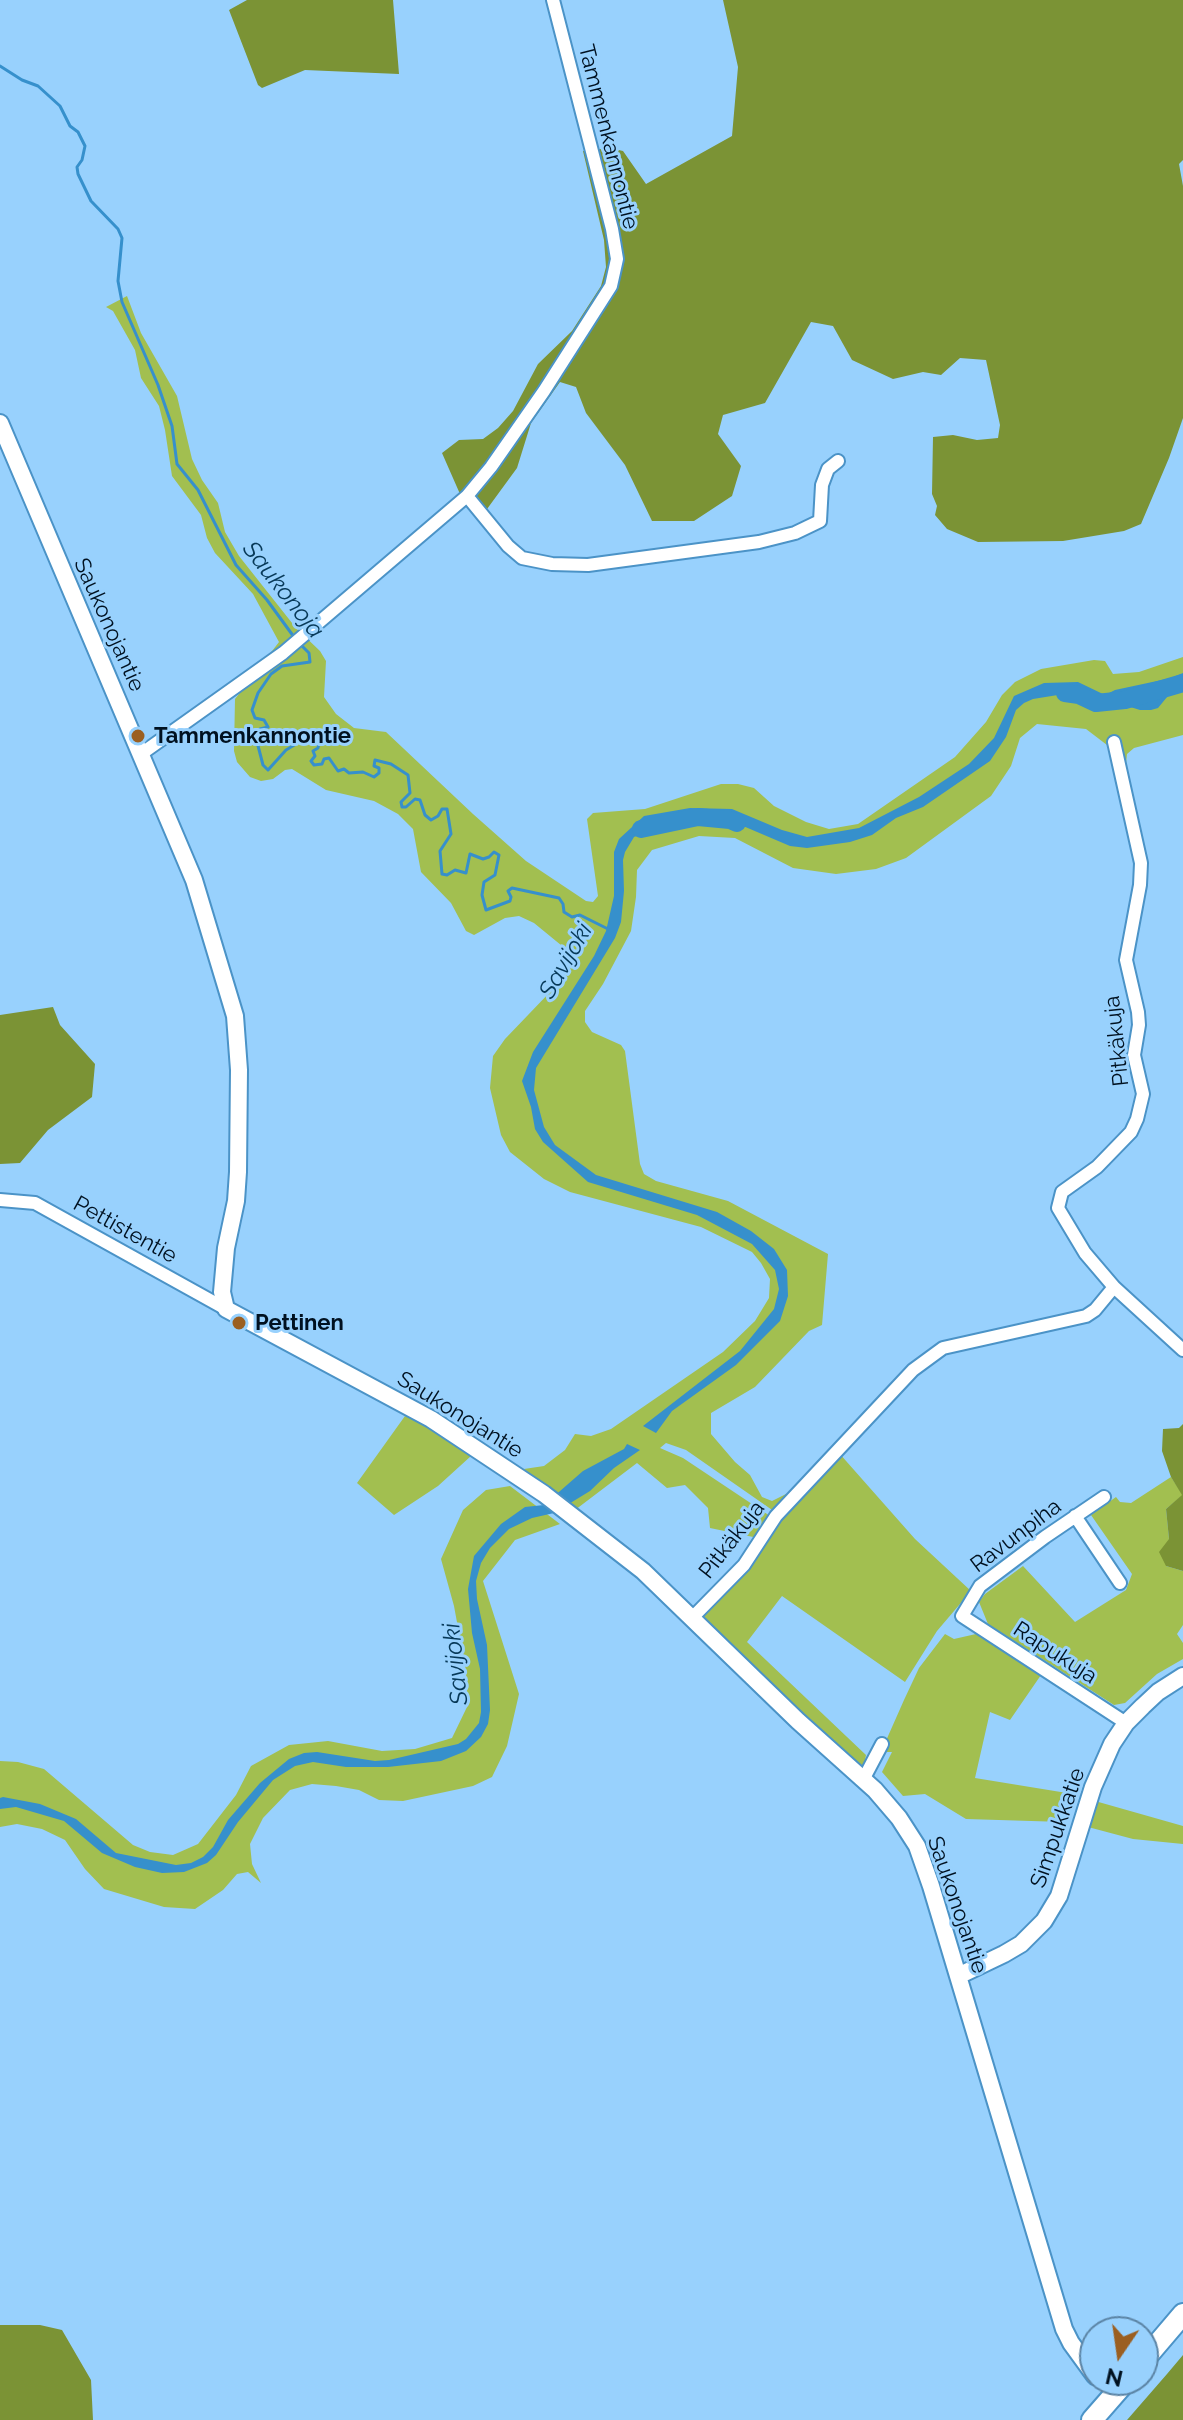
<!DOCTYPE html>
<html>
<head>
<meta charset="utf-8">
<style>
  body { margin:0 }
  #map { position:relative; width:1183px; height:2420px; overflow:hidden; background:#98d1fd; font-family:Raleway,sans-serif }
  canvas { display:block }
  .north { position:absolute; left:1079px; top:2316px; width:80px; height:80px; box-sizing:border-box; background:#98d1fd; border:2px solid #5b84a5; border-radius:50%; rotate:193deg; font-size:22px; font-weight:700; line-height:32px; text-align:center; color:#001120 }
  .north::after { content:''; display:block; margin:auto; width:28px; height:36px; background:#9b5f21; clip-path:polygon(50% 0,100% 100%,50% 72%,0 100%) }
</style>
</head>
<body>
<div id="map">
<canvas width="1183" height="2420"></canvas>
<div class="north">N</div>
</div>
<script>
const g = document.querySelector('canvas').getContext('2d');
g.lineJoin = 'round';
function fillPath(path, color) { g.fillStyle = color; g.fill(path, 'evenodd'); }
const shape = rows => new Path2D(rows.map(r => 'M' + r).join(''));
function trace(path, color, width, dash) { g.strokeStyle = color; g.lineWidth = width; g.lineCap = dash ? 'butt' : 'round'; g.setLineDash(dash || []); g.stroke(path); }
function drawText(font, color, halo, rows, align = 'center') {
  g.font = font + ' Raleway,sans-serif'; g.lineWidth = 6; g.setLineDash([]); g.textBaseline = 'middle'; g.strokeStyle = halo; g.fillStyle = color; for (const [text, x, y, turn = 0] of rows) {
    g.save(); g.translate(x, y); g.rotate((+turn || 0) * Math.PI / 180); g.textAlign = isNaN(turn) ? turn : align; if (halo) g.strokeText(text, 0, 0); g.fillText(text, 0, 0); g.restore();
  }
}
const green = shape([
  [127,296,141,333,177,396,192,459,202,480,218,503,225,532,239,556,296,628,320,651,326,661,324,697,336,714,354,728,386,732,473,814,526,861,586,901,593,902,598,896,587,819,593,813,645,809,721,784,738,784,754,788,774,806,806,822,829,829,858,824,955,757,986,722,1002,695,1015,682,1041,669,1094,660,1105,661,1113,674,1139,672,1183,657,1183,735,1134,748,1127,754,1125,773,1116,776,1107,745,1086,729,1037,724,1020,738,1011,766,991,796,906,858,876,869,836,874,793,868,735,838,699,836,652,850,637,870,636,897,631,931,603,984,585,1011,585,1022,592,1032,621,1045,625,1051,640,1164,644,1174,656,1181,728,1201,828,1254,822,1325,809,1331,755,1387,711,1413,711,1434,735,1462,750,1475,762,1497,772,1501,786,1494,789,1497,775,1512,686,1450,666,1443,660,1448,683,1458,770,1516,758,1538,710,1528,708,1508,685,1485,667,1488,637,1463,575,1510,524,1469,544,1466,565,1450,575,1434,591,1436,611,1429,723,1352,755,1321,769,1298,770,1279,761,1263,752,1252,701,1227,570,1192,544,1179,510,1152,501,1135,490,1088,493,1056,505,1039,551,991,571,963,572,957,567,950,534,923,519,916,505,918,474,935,466,931,451,903,421,872,413,829,398,814,374,801,326,790,292,769,285,770,273,779,261,781,250,777,237,762,234,751,235,699,279,642,253,594,215,553,207,538,201,515,172,476,165,430,159,406,141,378,135,350,113,311,106,307],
  [405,1416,432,1428,471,1456,438,1486,394,1515,357,1483],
  [839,1453,915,1539,971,1591,937,1631,905,1682,782,1596,747,1642,866,1755,864,1765,859,1766,853,1765,699,1617,774,1525],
  [1171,1477,1183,1495,1166,1509,1169,1539,1166,1566,1183,1571,1183,1625,1177,1634,1183,1643,1183,1659,1157,1674,1125,1703,1114,1705,988,1624,979,1602,985,1594,1023,1566,1075,1622,1126,1590,1132,1574,1091,1515,1116,1497,1120,1502,1131,1503],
  [510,1486,560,1524,515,1540,483,1581,519,1694,507,1746,492,1777,473,1786,403,1801,379,1800,359,1790,336,1786,312,1784,290,1790,263,1818,250,1844,252,1864,261,1883,248,1872,237,1874,223,1890,195,1909,164,1907,104,1889,85,1869,65,1840,42,1829,17,1824,0,1827,0,1761,18,1762,44,1769,133,1845,150,1852,173,1855,198,1844,236,1795,251,1766,289,1745,328,1741,382,1751,415,1749,452,1738,467,1707,466,1671,454,1606,441,1559,463,1510,486,1490],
  [945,1634,954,1639,976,1634,1041,1675,1010,1720,990,1712,975,1778,1073,1794,1064,1822,966,1819,925,1794,903,1796,882,1772,892,1752,881,1752,904,1700,919,1668],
  [1095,1801,1183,1826,1183,1844,1133,1839,1088,1827]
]);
const forest = shape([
  [247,0,393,0,399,74,305,70,262,88,258,85,229,10],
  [723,0,1183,0,1183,160,1179,164,1183,186,1183,418,1169,458,1141,524,1124,531,1063,541,978,542,947,529,935,515,937,506,932,494,933,437,953,435,977,440,998,438,1000,425,986,360,960,358,941,375,923,372,893,379,852,360,833,326,811,322,765,403,723,415,718,434,741,466,732,496,694,521,652,521,625,465,586,413,576,387,560,382,531,423,517,468,479,520,460,494,442,453,459,440,483,439,498,428,513,411,538,364,572,331,601,286,606,267,604,240,583,151,610,148,623,151,646,184,732,136,738,67],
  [53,1007,60,1025,95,1064,92,1097,48,1130,20,1163,0,1164,0,1015],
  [1183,1424,1183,1571,1166,1566,1159,1552,1169,1539,1166,1509,1182,1495,1171,1477,1162,1451,1163,1429,1179,1428],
  [0,2325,40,2325,62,2330,91,2380,93,2420,0,2420],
  [1183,2355,1183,2420,1127,2420,1167,2374]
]);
const water = shape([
  [1183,673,1183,687,1172,691,1158,708,1151,710,1140,710,1111,701,1064,694,1033,699,1024,703,1016,710,1006,737,990,761,923,807,896,818,872,835,850,842,807,848,790,846,736,823,709,818,666,825,634,837,625,852,623,860,624,891,621,922,615,938,536,1068,534,1090,544,1127,555,1145,596,1175,717,1212,751,1231,774,1249,787,1270,788,1296,780,1321,736,1365,672,1411,656,1433,643,1426,740,1351,774,1309,779,1289,775,1270,752,1244,697,1215,588,1182,543,1142,535,1129,531,1107,522,1081,533,1052,594,956,606,931,614,896,614,852,619,839,644,816,690,808,732,809,782,830,807,837,859,828,919,797,969,764,994,738,1014,696,1044,683,1078,682,1105,695,1115,690,1171,678],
  [627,1444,640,1450,614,1468,590,1491,554,1513,532,1518,509,1529,490,1548,481,1563,476,1581,477,1599,487,1645,490,1710,488,1724,481,1737,466,1751,441,1761,388,1767,346,1767,313,1762,295,1766,273,1780,238,1822,216,1855,207,1863,184,1872,162,1873,135,1867,102,1853,64,1821,16,1807,0,1809,0,1798,3,1797,40,1804,76,1819,116,1853,176,1865,191,1863,203,1857,213,1847,228,1820,260,1783,289,1759,304,1753,317,1752,375,1761,389,1760,458,1744,466,1739,479,1723,481,1712,480,1669,472,1633,468,1589,474,1556,501,1524,525,1507,544,1505,583,1471,624,1449]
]);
const stream = shape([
  [0,66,22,80,38,86,60,106,70,126,78,132,85,146,82,160,77,167,78,174,91,201,118,229,122,238,118,281,122,302,158,385,172,426,177,464,198,490,236,565,267,600,294,637],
  [299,643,309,653,310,662,282,666,271,674,258,693,252,710,255,718,264,720,268,727,260,729,256,738,263,765,268,770,286,750,296,744,304,733,312,733,320,739,318,748,313,751,315,756,311,761,314,765,322,764,324,759,329,758,338,771,344,769,349,773,363,772,374,777,379,773,379,768,374,766,375,760,391,764,408,775,410,793,401,802,402,807,406,807,415,799,420,800,425,815,431,820,438,816,442,809,447,809,451,834,440,851,442,874,447,875,455,870,466,873,470,854,483,859,489,857,494,852,499,855,495,875,484,882,482,895,486,910,510,901,511,897,508,891,512,888,559,898,563,904,564,912,572,917,580,915,608,929]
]);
const river = shape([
  [1065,693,1079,695,1096,703,1125,700,1183,683],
  [641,829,698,817,730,820,737,823]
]);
const minor = shape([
  [467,496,508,546,522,558,552,564,588,565,759,542,795,533,820,521,822,485,828,469,838,461],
  [141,754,283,653,467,496,491,467,544,391,611,286,617,259,612,229,553,0],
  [0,1200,35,1203,226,1309],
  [1114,1287,1085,1253,1058,1208,1062,1192,1097,1167,1131,1132,1137,1119,1143,1094,1134,1055,1139,1025,1138,1012,1126,960,1140,885,1141,863,1114,742],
  [1104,1497,1045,1537,980,1586,962,1616,1126,1723],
  [1075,1516,1120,1583],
  [691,1619,744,1565,776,1516,792,1499,913,1370,943,1348,1086,1316,1095,1310,1114,1287,1183,1350],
  [863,1780,882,1744]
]);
const tertiary = shape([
  [0,423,194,880,235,1016,239,1070,238,1172,236,1201,226,1248,222,1292,226,1309,431,1419,544,1494,643,1571,798,1721,875,1790,899,1818,917,1846,931,1886,1064,2329,1071,2343,1095,2376],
  [958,1976,1004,1954,1021,1944,1044,1921,1059,1896,1093,1787,1112,1744,1126,1723,1143,1706,1158,1692,1183,1676]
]);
const trunk = shape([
  [1143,2361,1183,2314],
  [1092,2420,1127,2380]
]);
const markers = [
  [138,736,8,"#9b5f21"],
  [239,1323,8,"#9b5f21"]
];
const streetNames = [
  ["Tammenkannontie",608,137,76],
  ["Saukonojantie",109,625,66],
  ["Pitkäkuja",1117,1041,-96],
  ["Pettistentie",125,1230,29],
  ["Saukonojantie",460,1415,32],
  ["Ravunpiha",1016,1536,-37],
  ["Pitkäkuja",732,1540,-52],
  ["Rapukuja",1055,1653,33],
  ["Simpukkatie",1058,1828,-71],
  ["Saukonojantie",957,1905,71]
];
const poiNames = [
  ["Tammenkannontie",154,736],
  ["Pettinen",255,1323]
];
const waterNames = [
  ["Saukonoja",283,590,52],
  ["Savijoki",566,961,-60],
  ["Savijoki",456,1664,-96]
];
fillPath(green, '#a2bf50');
fillPath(forest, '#7b9335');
fillPath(water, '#3690cc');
trace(stream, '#3690cc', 3);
trace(river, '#3690cc', 18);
trace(minor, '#4b93c7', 16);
trace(tertiary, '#4b93c7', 20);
trace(trunk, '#4b93c7', 24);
trace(minor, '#fff', 12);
trace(tertiary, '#fff', 16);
trace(trunk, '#fff', 20);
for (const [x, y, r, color] of markers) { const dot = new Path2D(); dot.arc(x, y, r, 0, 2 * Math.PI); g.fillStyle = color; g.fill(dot); trace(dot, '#98d1fd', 3); }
drawText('22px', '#001120', '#98d1fd', streetNames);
drawText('bold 22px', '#001120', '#98d1fd', poiNames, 'left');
drawText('italic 24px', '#073958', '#98d1fd', waterNames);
</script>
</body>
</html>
